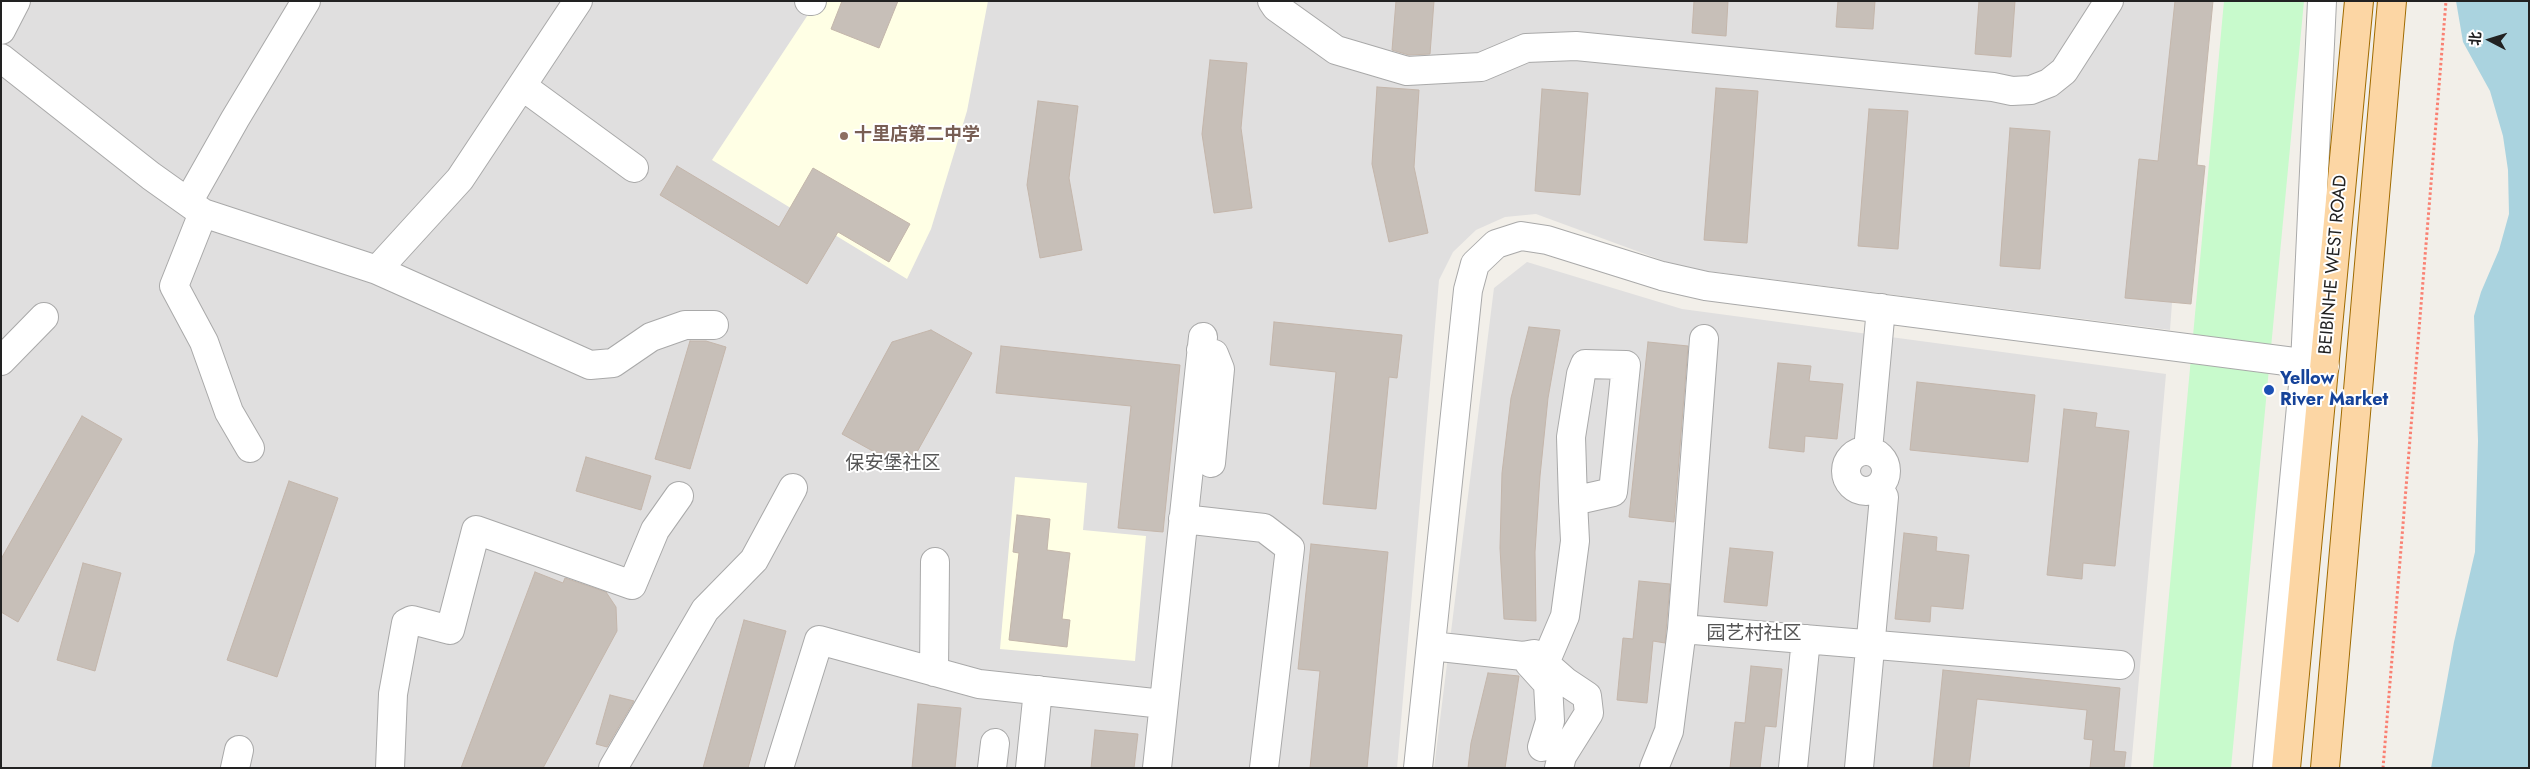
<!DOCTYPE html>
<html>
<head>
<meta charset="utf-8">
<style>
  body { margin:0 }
  #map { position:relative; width:2530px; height:769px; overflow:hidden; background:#f2efe9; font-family:Jost,"Noto Sans SC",sans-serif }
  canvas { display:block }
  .frame { position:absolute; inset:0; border:2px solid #222; pointer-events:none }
  .north { position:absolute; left:2465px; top:15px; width:50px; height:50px; -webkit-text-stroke:4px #fff; paint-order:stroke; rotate:275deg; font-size:14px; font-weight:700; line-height:20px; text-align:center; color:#222 }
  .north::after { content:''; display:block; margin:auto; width:18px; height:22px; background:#222; clip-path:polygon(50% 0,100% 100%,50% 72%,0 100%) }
</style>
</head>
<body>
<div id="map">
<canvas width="2530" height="769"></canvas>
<div class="frame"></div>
<div class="north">北</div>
</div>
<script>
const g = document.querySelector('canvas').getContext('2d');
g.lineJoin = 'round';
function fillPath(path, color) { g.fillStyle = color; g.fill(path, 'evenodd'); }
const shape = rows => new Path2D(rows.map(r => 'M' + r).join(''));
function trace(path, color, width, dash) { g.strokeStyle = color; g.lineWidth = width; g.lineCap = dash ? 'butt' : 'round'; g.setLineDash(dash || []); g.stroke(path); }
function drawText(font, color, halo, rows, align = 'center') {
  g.font = font + ' Jost,"Noto Sans SC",sans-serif'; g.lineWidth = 4; g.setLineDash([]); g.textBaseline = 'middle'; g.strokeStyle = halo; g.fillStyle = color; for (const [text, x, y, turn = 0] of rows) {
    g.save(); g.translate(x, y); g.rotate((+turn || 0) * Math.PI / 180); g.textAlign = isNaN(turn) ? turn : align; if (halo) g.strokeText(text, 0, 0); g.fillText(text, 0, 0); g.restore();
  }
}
const residential = shape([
  [27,1,2194,1,2170,330,1683,268,1536,214,1505,217,1476,230,1453,252,1439,280,1397,768,1,768,1,50],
  [1527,262,1682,309,2166,374,2131,768,1434,768,1494,288]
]);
const education = shape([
  [817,1,988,1,967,111,931,229,907,279,712,160],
  [1015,477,1087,483,1083,530,1146,536,1135,661,1000,649]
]);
const park = shape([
  [2224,1,2304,1,2231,768,2153,768]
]);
const water = shape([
  [2456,1,2529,1,2529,768,2431,768,2454,642,2475,552,2478,441,2474,316,2481,292,2499,250,2509,214,2508,170,2503,136,2490,91,2463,42]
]);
const building = shape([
  [842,1,898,1,879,48,831,29,842,1],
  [1396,1,1434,1,1430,54,1409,55,1392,50,1396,1],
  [1694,1,1728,1,1726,36,1692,33,1694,1],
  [1838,1,1875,1,1873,29,1836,27,1838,1],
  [1979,1,2015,1,2011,57,1975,54,1979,1],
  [2175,1,2213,1,2197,165,2205,166,2191,304,2125,298,2139,159,2158,161,2175,1],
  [1210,60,1247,63,1241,128,1252,208,1214,213,1202,134,1210,60],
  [1377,87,1419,90,1414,167,1428,233,1389,242,1372,164,1377,87],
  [1716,88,1758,91,1747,243,1704,240,1716,88],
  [1542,89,1588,93,1580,195,1535,191,1542,89],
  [1038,101,1078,106,1069,178,1082,250,1040,258,1027,185,1038,101],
  [1869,109,1908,111,1898,249,1858,246,1869,109],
  [2010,128,2050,131,2040,269,2000,266,2010,128],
  [677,166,779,227,813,168,910,224,889,262,838,232,807,284,660,195,677,166],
  [1274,322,1402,335,1397,378,1389,377,1376,509,1323,504,1336,372,1270,365,1274,322],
  [1529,327,1560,330,1548,398,1540,476,1535,552,1536,621,1504,619,1500,548,1502,473,1511,398,1529,327],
  [931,330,972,353,907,470,842,434,892,342,931,330],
  [690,341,706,341,726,347,690,469,655,459,690,341],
  [1648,342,1688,346,1674,522,1629,517,1648,342],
  [1001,346,1180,365,1163,532,1118,528,1131,406,996,393,1001,346],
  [1778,363,1811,366,1809,381,1843,384,1837,439,1805,436,1804,452,1769,448,1778,363],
  [1917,382,2035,395,2028,462,1910,450,1917,382],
  [2064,409,2097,413,2095,427,2129,431,2115,566,2083,563,2082,579,2047,575,2064,409],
  [82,416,122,439,18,622,1,612,1,559,82,416],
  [586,457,651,476,641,510,576,491,586,457],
  [289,481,338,498,277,677,227,660,289,481],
  [1017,515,1050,519,1047,550,1070,553,1062,619,1070,620,1067,647,1009,640,1019,553,1013,552,1017,515],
  [1904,533,1937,537,1936,551,1969,555,1963,609,1931,606,1930,622,1895,619,1904,533],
  [1311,544,1388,552,1367,768,1310,768,1320,671,1298,669,1311,544],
  [1730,548,1773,552,1767,606,1724,602,1730,548],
  [83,563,121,573,95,671,57,660,83,563],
  [535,572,563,583,565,578,606,592,616,607,617,631,543,768,461,768,535,572],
  [1639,581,1670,584,1665,643,1653,641,1647,703,1617,700,1623,638,1633,639,1639,581],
  [744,620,786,631,748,768,703,768,744,620],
  [1751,666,1782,669,1776,727,1765,726,1760,768,1730,768,1735,722,1745,723,1751,666],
  [1943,670,2120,688,2114,751,2126,752,2124,768,2090,768,2093,740,2084,739,2087,710,1977,699,1969,768,1933,768,1943,670],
  [1488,673,1519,676,1505,768,1468,768,1471,743,1488,673],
  [610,695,634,701,607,747,596,744,610,695],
  [918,704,961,708,955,768,912,768,918,704],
  [1095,730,1138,734,1134,768,1091,768,1095,730]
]);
const path = shape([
  [2383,768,2446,1]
]);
const minor = shape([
  [809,1,812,1],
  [1272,1,1276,7,1336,50,1407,71,1481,67,1526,48,1576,46,1993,87,2012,91,2031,90,2049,83,2064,71,2109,1],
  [1,30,16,1],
  [1,58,151,176,203,213,377,270,590,365,613,363,651,337,685,325,714,325],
  [522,86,634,168],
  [188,202,235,119,306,1],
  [203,213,174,286,204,342,229,412,250,448],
  [377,270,460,179,578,1],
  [1201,350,1214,354,1220,369,1211,463],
  [1,361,44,317],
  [1868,450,1881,308],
  '1846 471a20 20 0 1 1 40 0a20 20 0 1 1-40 0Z',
  [1183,519,1264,528,1290,548,1264,768],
  [1682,629,2120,665],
  [1431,646,1523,656,1534,654,1566,682,1587,696,1589,713,1562,756,1559,768],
  [1529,663,1548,684,1550,721,1542,747],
  [1545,663,1565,616,1575,541,1573,501,1571,437,1581,374,1585,364,1626,365,1613,492,1573,501],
  [934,672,935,562],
  [235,768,239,750],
  [390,768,393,694,406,623,412,620,450,630,476,530,632,585,655,530,679,496],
  [613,768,705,610,754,560,793,488],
  [779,768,819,640,979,684,1163,704],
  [992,768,995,743],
  [1030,768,1038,690],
  [1157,768,1203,337],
  [1418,768,1468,290,1475,264,1496,244,1521,236,1547,240,1662,276,1706,286,2325,366],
  [1654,768,1669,731,1682,629,1704,339],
  [1793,768,1806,639],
  [1859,768,1884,497,1878,487],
  [2267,768,2305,364,2322,1]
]);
const major = shape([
  [2286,768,2359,1],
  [2325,768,2392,1]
]);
const markers = [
  [844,136,5,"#8d6e63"],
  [2269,390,6,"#1a4fb4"]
];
const educationNames = [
  ["十里店第二中学",854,136]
];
const streetNames = [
  ["BEIBINHE WEST ROAD",2334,265,-85]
];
const transitNames = [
  ["Yellow",2280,380],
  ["River Market",2280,401]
];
const neighbourhoodNames = [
  ["保安堡社区",893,464],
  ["园艺村社区",1754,634]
];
fillPath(residential, '#e0dfdf');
fillPath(education, '#ffffe5');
fillPath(park, '#c8facc');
fillPath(water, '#aad3df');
fillPath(building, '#c7bfb8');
trace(building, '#c4b6ab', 1);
trace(minor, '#a9a9a9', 30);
trace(major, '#a06b00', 30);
trace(path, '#fa8072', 3, [2.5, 2.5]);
trace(minor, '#fff', 28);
trace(major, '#fcd6a4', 28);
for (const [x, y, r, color] of markers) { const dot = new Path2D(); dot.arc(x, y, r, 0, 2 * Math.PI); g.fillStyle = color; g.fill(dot); trace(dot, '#fff', 2); }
drawText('bold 18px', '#785e54', '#fff', educationNames, 'left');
drawText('18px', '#222', '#fff', streetNames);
drawText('bold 18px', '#164399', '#fff', transitNames, 'left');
drawText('19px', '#555', '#fff', neighbourhoodNames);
</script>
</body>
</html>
